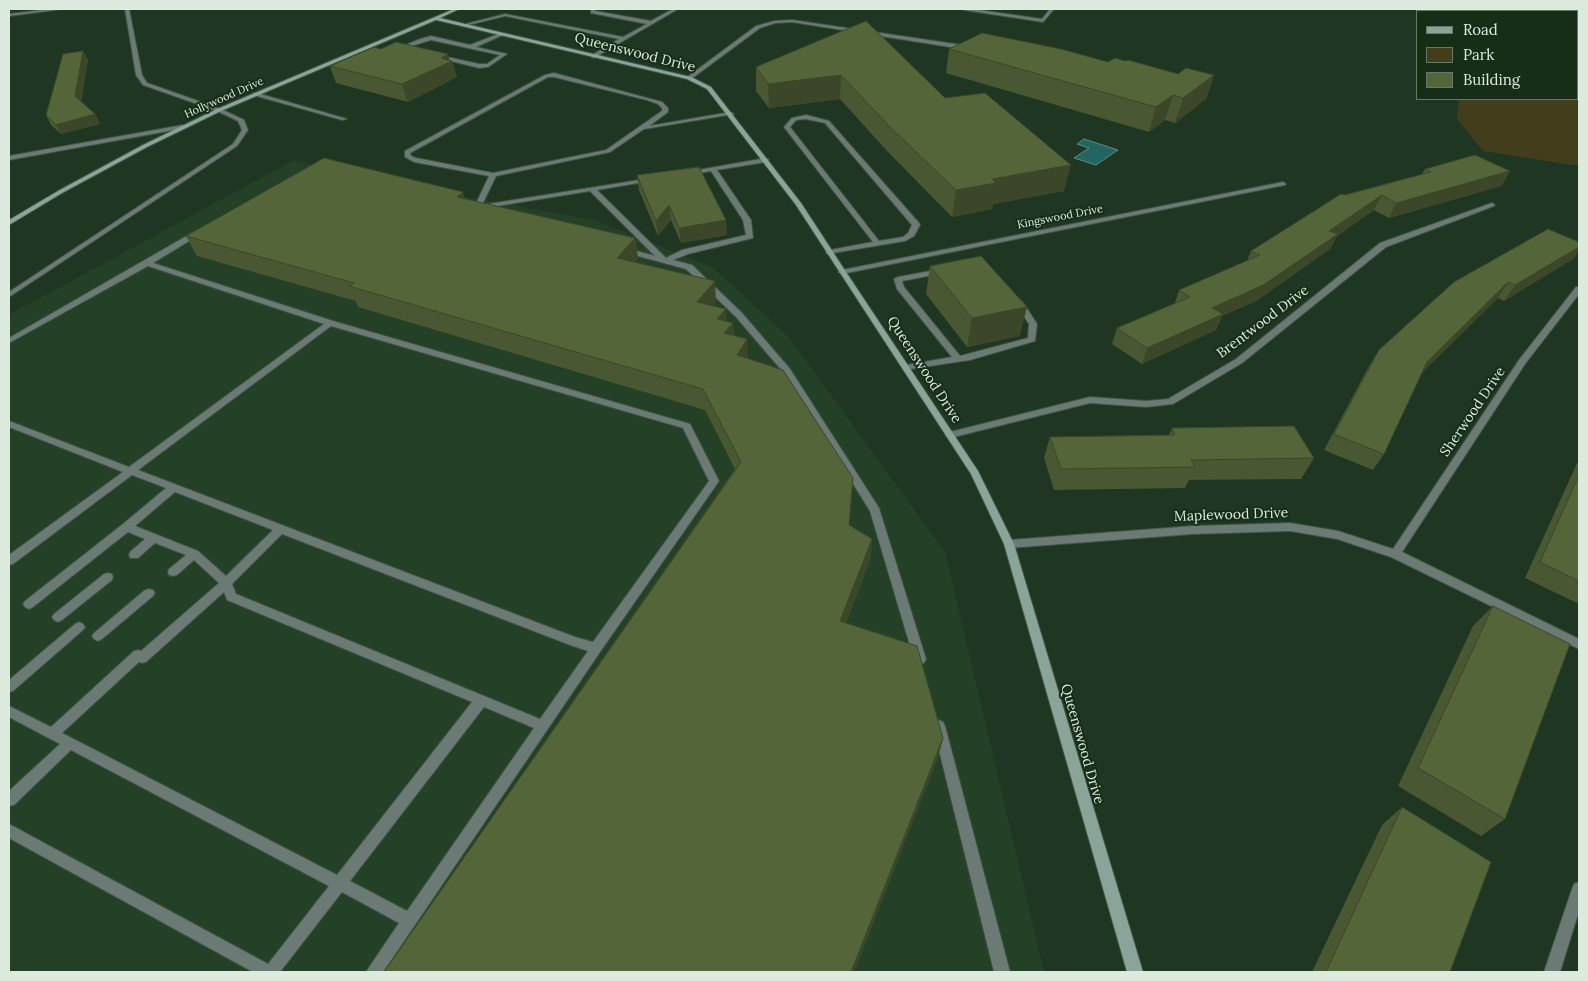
<!DOCTYPE html>
<html>
<head>
<meta charset="utf-8">
<style>
  body { margin:0 }
  #map { position:relative; width:1588px; height:981px; overflow:hidden; background:#1f3722; font-family:Lora,serif }
  canvas { display:block }
  .frame { position:absolute; inset:0; border:10px solid #ddebde; pointer-events:none }
  .legend { position:absolute; left:1416px; top:10px; width:162px; height:90px; box-sizing:border-box; background:#162d18; border:1px solid #667967; margin:0; padding:6px 9px; list-style:none; font-size:15px; color:#ddebde }
  .legend li { display:flex; align-items:center; gap:10px; height:25px }
  .legend b { width:25px; border:1px solid #667967 }
</style>
</head>
<body>
<div id="map">
<canvas width="1588" height="981"></canvas>
<div class="frame"></div>
<ul class="legend">
<li><b style="height:6px;background:#8ba499"></b>Road</li>
<li><b style="height:14px;background:#423e1b"></b>Park</li>
<li><b style="height:14px;background:#55653a"></b>Building</li>
</ul>
</div>
<script>
const g = document.querySelector('canvas').getContext('2d');
g.lineJoin = 'round';
function fillPath(path, color) { g.fillStyle = color; g.fill(path, 'evenodd'); }
const shape = rows => new Path2D(rows.map(r => 'M' + r).join(''));
function trace(path, color, width, dash) { g.strokeStyle = color; g.lineWidth = width; g.lineCap = dash ? 'butt' : 'round'; g.setLineDash(dash || []); g.stroke(path); }
function drawText(font, color, halo, rows, align = 'center') {
  g.font = font + ' Lora,serif'; g.lineWidth = 4; g.setLineDash([]); g.textBaseline = 'middle'; g.strokeStyle = halo; g.fillStyle = color; for (const [text, x, y, turn = 0] of rows) {
    g.save(); g.translate(x, y); g.rotate((+turn || 0) * Math.PI / 180); g.textAlign = isNaN(turn) ? turn : align; if (halo) g.strokeText(text, 0, 0); g.fillText(text, 0, 0); g.restore();
  }
}
const built = shape([
  [294,160,373,180,594,220,712,267,788,336,945,552,1044,972,9,972,9,315]
]);
const green = shape([
  [1545,9,1579,9,1579,166,1483,151,1457,119,1459,99,1577,99,1577,11,1546,11]
]);
const water = shape([
  [1084,139,1118,150,1096,165,1074,158,1089,148,1077,144,1084,139]
]);
const lane = shape([
  [591,9,595,9,595,11,651,21,673,9,678,9,594,58,592,57,592,55,619,39,505,16,464,26,462,25,505,14,623,37,647,24,591,13,591,9],
  [792,20,969,46,972,48,969,50,792,22,775,23,760,28,691,79,686,78,756,26,775,21,792,20],
  [501,33,505,34,476,47,507,54,488,67,479,68,435,57,438,55,479,64,487,64,500,55,431,40,408,47,414,50,414,52,410,52,401,47,420,39,431,36,470,45,501,33],
  [554,73,662,102,668,108,668,112,649,126,731,112,734,114,644,129,610,152,496,176,482,205,652,178,652,180,650,181,597,190,666,258,682,250,746,235,743,220,711,171,689,175,687,174,687,172,766,158,769,160,766,162,717,170,751,220,753,238,688,254,673,260,692,265,742,313,790,369,879,508,926,659,924,663,920,664,916,663,914,659,870,511,784,373,736,317,686,269,623,252,622,250,626,248,655,256,590,191,485,208,486,210,483,212,474,208,489,176,414,162,405,157,405,151,545,75,554,73],
  [548,77,554,77,647,100,658,104,662,108,662,111,606,150,493,173,416,158,411,156,410,153,548,77],
  [253,93,257,93,347,119,342,120,253,95,253,93],
  [217,109,221,109,244,120,248,130,237,146,9,297,9,292,233,144,242,130,238,121,217,111,217,109],
  [806,115,829,121,919,223,920,225,914,236,905,241,827,254,826,252,830,250,873,242,784,127,792,118,806,115],
  [806,119,825,123,912,225,908,233,903,237,879,241,790,127,796,120,806,119],
  [183,125,186,127,185,128,9,160,9,156,183,125],
  [197,230,204,232,153,263,333,321,690,424,719,481,600,652,383,972,366,972,399,923,342,892,280,972,253,972,9,838,9,824,268,964,329,886,71,750,14,805,9,806,9,791,60,744,9,717,9,706,51,727,134,651,138,650,141,651,219,583,194,560,177,575,173,576,169,575,168,572,169,569,186,555,155,543,138,558,130,558,129,555,130,552,145,539,128,532,33,607,29,609,25,607,23,604,25,601,123,524,166,488,132,475,13,564,9,565,9,555,123,472,9,427,9,421,129,467,324,324,148,266,9,343,9,338,197,230],
  [331,326,683,428,709,481,593,642,575,637,138,470,331,326],
  [175,492,273,530,226,576,198,551,135,526,175,492],
  [282,534,570,645,588,651,540,719,236,594,232,584,282,534],
  [224,592,227,600,472,702,337,875,62,733,139,662,142,663,146,662,224,592],
  [484,707,534,728,407,911,350,881,484,707],
  [941,269,944,269,944,273,902,281,904,287,960,356,1028,338,1029,324,1015,303,1019,301,1022,301,1037,324,1035,341,970,360,904,370,903,368,907,365,952,357,897,289,894,279,898,277,941,269],
  [108,573,112,574,113,577,112,580,62,620,58,622,54,620,52,617,54,614,104,574,108,573],
  [149,589,153,590,155,593,153,596,102,639,98,641,94,639,92,636,94,633,145,590,149,589],
  [79,622,83,624,85,627,83,630,13,691,9,692,9,680,75,624,79,622],
  [939,720,943,722,945,726,1010,972,994,972,933,726,935,722,939,720]
]);
const street = shape([
  [51,9,63,9,9,16,9,14,51,9],
  [125,9,129,9,142,75,147,83,221,109,221,111,217,111,143,85,136,75,125,9],
  [962,9,972,9,1042,19,1050,9,1054,9,1043,22,964,10,962,9],
  [1283,182,1286,184,1285,185,842,274,838,272,842,270,1283,182],
  [1492,203,1495,205,1494,206,1386,247,1242,363,1173,404,1146,407,1090,403,950,438,945,435,950,432,1090,397,1146,401,1168,399,1236,359,1380,243,1492,203],
  [1576,287,1579,287,1579,294,1525,364,1402,552,1579,639,1579,649,1391,557,1337,539,1290,531,1193,534,1009,548,1005,547,1004,544,1005,541,1009,540,1193,526,1290,523,1338,531,1393,549,1519,360,1576,287],
  [1579,882,1579,911,1560,972,1544,972,1572,889,1574,884,1579,882]
]);
const secondary = shape([
  [454,9,459,9,440,18,691,77,711,87,801,203,846,272,978,471,1014,544,1143,972,1127,972,1004,544,971,474,796,205,707,89,687,79,436,20,221,111,147,147,62,193,9,225,9,220,58,191,143,145,217,109,454,9]
]);
const wall = shape([
  [866,21,945,98,1064,191,993,204,992,209,952,217,888,152,840,99,769,108,756,91,756,67],
  [381,49,450,60,457,77,408,102,336,83,330,66],
  [949,49,1108,62,1125,61,1178,74,1214,75,1206,99,1175,123,1165,120,1149,132,946,73],
  [83,51,88,60,81,102,95,114,100,124,61,134,51,125,46,115],
  [1425,169,1510,171,1501,186,1389,218,1374,210,1337,236,1330,249,1256,301,1222,316,1216,330,1142,364,1112,344,1117,328,1175,303,1179,290,1247,261,1251,251,1345,195,1422,174],
  [637,175,726,220,727,235,681,243,671,220,658,236,639,190],
  [465,199,635,238,638,258,635,262,716,301,712,306,727,322,733,323,734,335,849,525,872,539,870,560,846,623,943,738,938,757,854,972,384,972,735,469,705,410,358,307,356,301,197,256,186,236],
  [1579,242,1579,251,1573,259,1504,301,1498,298,1422,372,1384,454,1373,470,1324,450,1369,366,1379,350],
  [930,266,1020,336,967,347,926,294],
  [1172,428,1314,458,1301,479,1189,480,1185,488,1054,490,1044,458,1050,437,1169,435],
  [1579,459,1579,604,1525,578],
  [1493,606,1505,819,1481,836,1398,786,1473,626],
  [1402,807,1450,972,1312,972,1382,825]
]);
const shadedWall = shape([
  [83,51,88,60,80,105,75,96],
  [448,54,450,62,452,61,457,77,408,102,402,84,441,58],
  [841,75,840,99,769,108,768,84],
  [1214,75,1206,99,1175,123,1183,98],
  [1173,95,1165,120,1149,132,1156,107],
  [95,114,100,124,61,134,56,125],
  [1071,165,1064,191,993,204,992,209,952,217,956,190,992,179],
  [1510,171,1501,186,1389,218,1396,203],
  [463,192,469,212,457,197],
  [1382,195,1374,210,1337,236,1330,249,1256,301,1222,316,1216,330,1142,364,1147,348,1212,308],
  [669,205,671,220,658,236,656,221],
  [726,220,727,235,681,243,679,228],
  [635,238,638,258,621,278,617,258],
  [1579,247,1579,251,1573,259,1504,301,1515,285],
  [715,281,716,301,699,322,697,302],
  [1508,282,1498,298,1417,378,1427,362],
  [1027,307,1020,336,967,347,972,318],
  [726,309,727,330,733,323,734,344,726,354,717,319],
  [747,339,748,360,737,355],
  [872,539,870,560,839,642,840,621],
  [943,738,938,757,854,972,851,972]
]);
const building = shape([
  [866,21,945,98,985,93,1071,165,992,179,996,183,956,190,890,127,841,75,768,84,756,67,866,21],
  [982,33,1061,49,1108,62,1115,58,1125,61,1128,60,1178,74,1186,68,1214,75,1183,98,1173,95,1156,107,949,49,982,33],
  [396,42,448,54,441,58,452,61,402,84,330,66,374,47,381,49,396,42],
  [83,51,75,96,95,114,56,125,46,115,63,54,83,51],
  [1475,155,1510,171,1396,203,1382,195,1329,231,1338,234,1263,285,1212,308,1223,314,1147,348,1117,328,1190,297,1179,290,1260,255,1251,251,1341,194,1345,195,1431,172,1425,169,1475,155],
  [324,158,463,192,457,197,635,238,617,258,715,281,697,302,726,309,717,319,733,323,724,333,747,339,737,355,783,370,853,478,849,525,872,539,840,621,917,646,943,738,851,972,384,972,741,462,703,389,349,286,354,283,186,236,324,158],
  [699,167,726,220,679,228,669,205,656,221,637,175,699,167],
  [1548,229,1579,242,1579,247,1515,285,1508,282,1427,362,1384,454,1334,434,1379,350,1454,282,1548,229],
  [981,256,1027,307,972,318,930,266,981,256],
  [1294,426,1314,458,1191,460,1195,467,1061,469,1050,437,1175,435,1172,428,1294,426],
  [1579,475,1579,581,1540,562,1579,475],
  [1493,606,1570,644,1505,819,1418,768,1493,606],
  [1402,807,1491,862,1450,972,1326,972,1402,807]
]);
const farStreetnames = [
  ["Hollywood Drive",224,98,-24],
  ["Kingswood Drive",1060,217,-11]
];
const streetNames = [
  ["Queenswood Drive",635,53,14],
  ["Brentwood Drive",1263,322,-37],
  ["Queenswood Drive",924,370,57],
  ["Sherwood Drive",1473,412,-56],
  ["Maplewood Drive",1231,515,-2],
  ["Queenswood Drive",1082,744,74]
];
fillPath(built, '#244127');
fillPath(green, '#423e1b');
fillPath(water, '#226561');
trace(water, '#5a8d86', 1);
trace(lane, '#3d5440', 2);
trace(street, '#3d5440', 2);
trace(secondary, '#3d5440', 2);
fillPath(lane, '#6b7a74');
fillPath(street, '#6b7a74');
fillPath(secondary, '#8ba499');
fillPath(wall, '#495732');
fillPath(shadedWall, '#3c4729');
fillPath(building, '#55653a');
trace(building, '#3c4729', 1);
drawText('11px', '#ddebde', '#162d18', farStreetnames);
drawText('14px', '#ddebde', '#162d18', streetNames);
</script>
</body>
</html>
